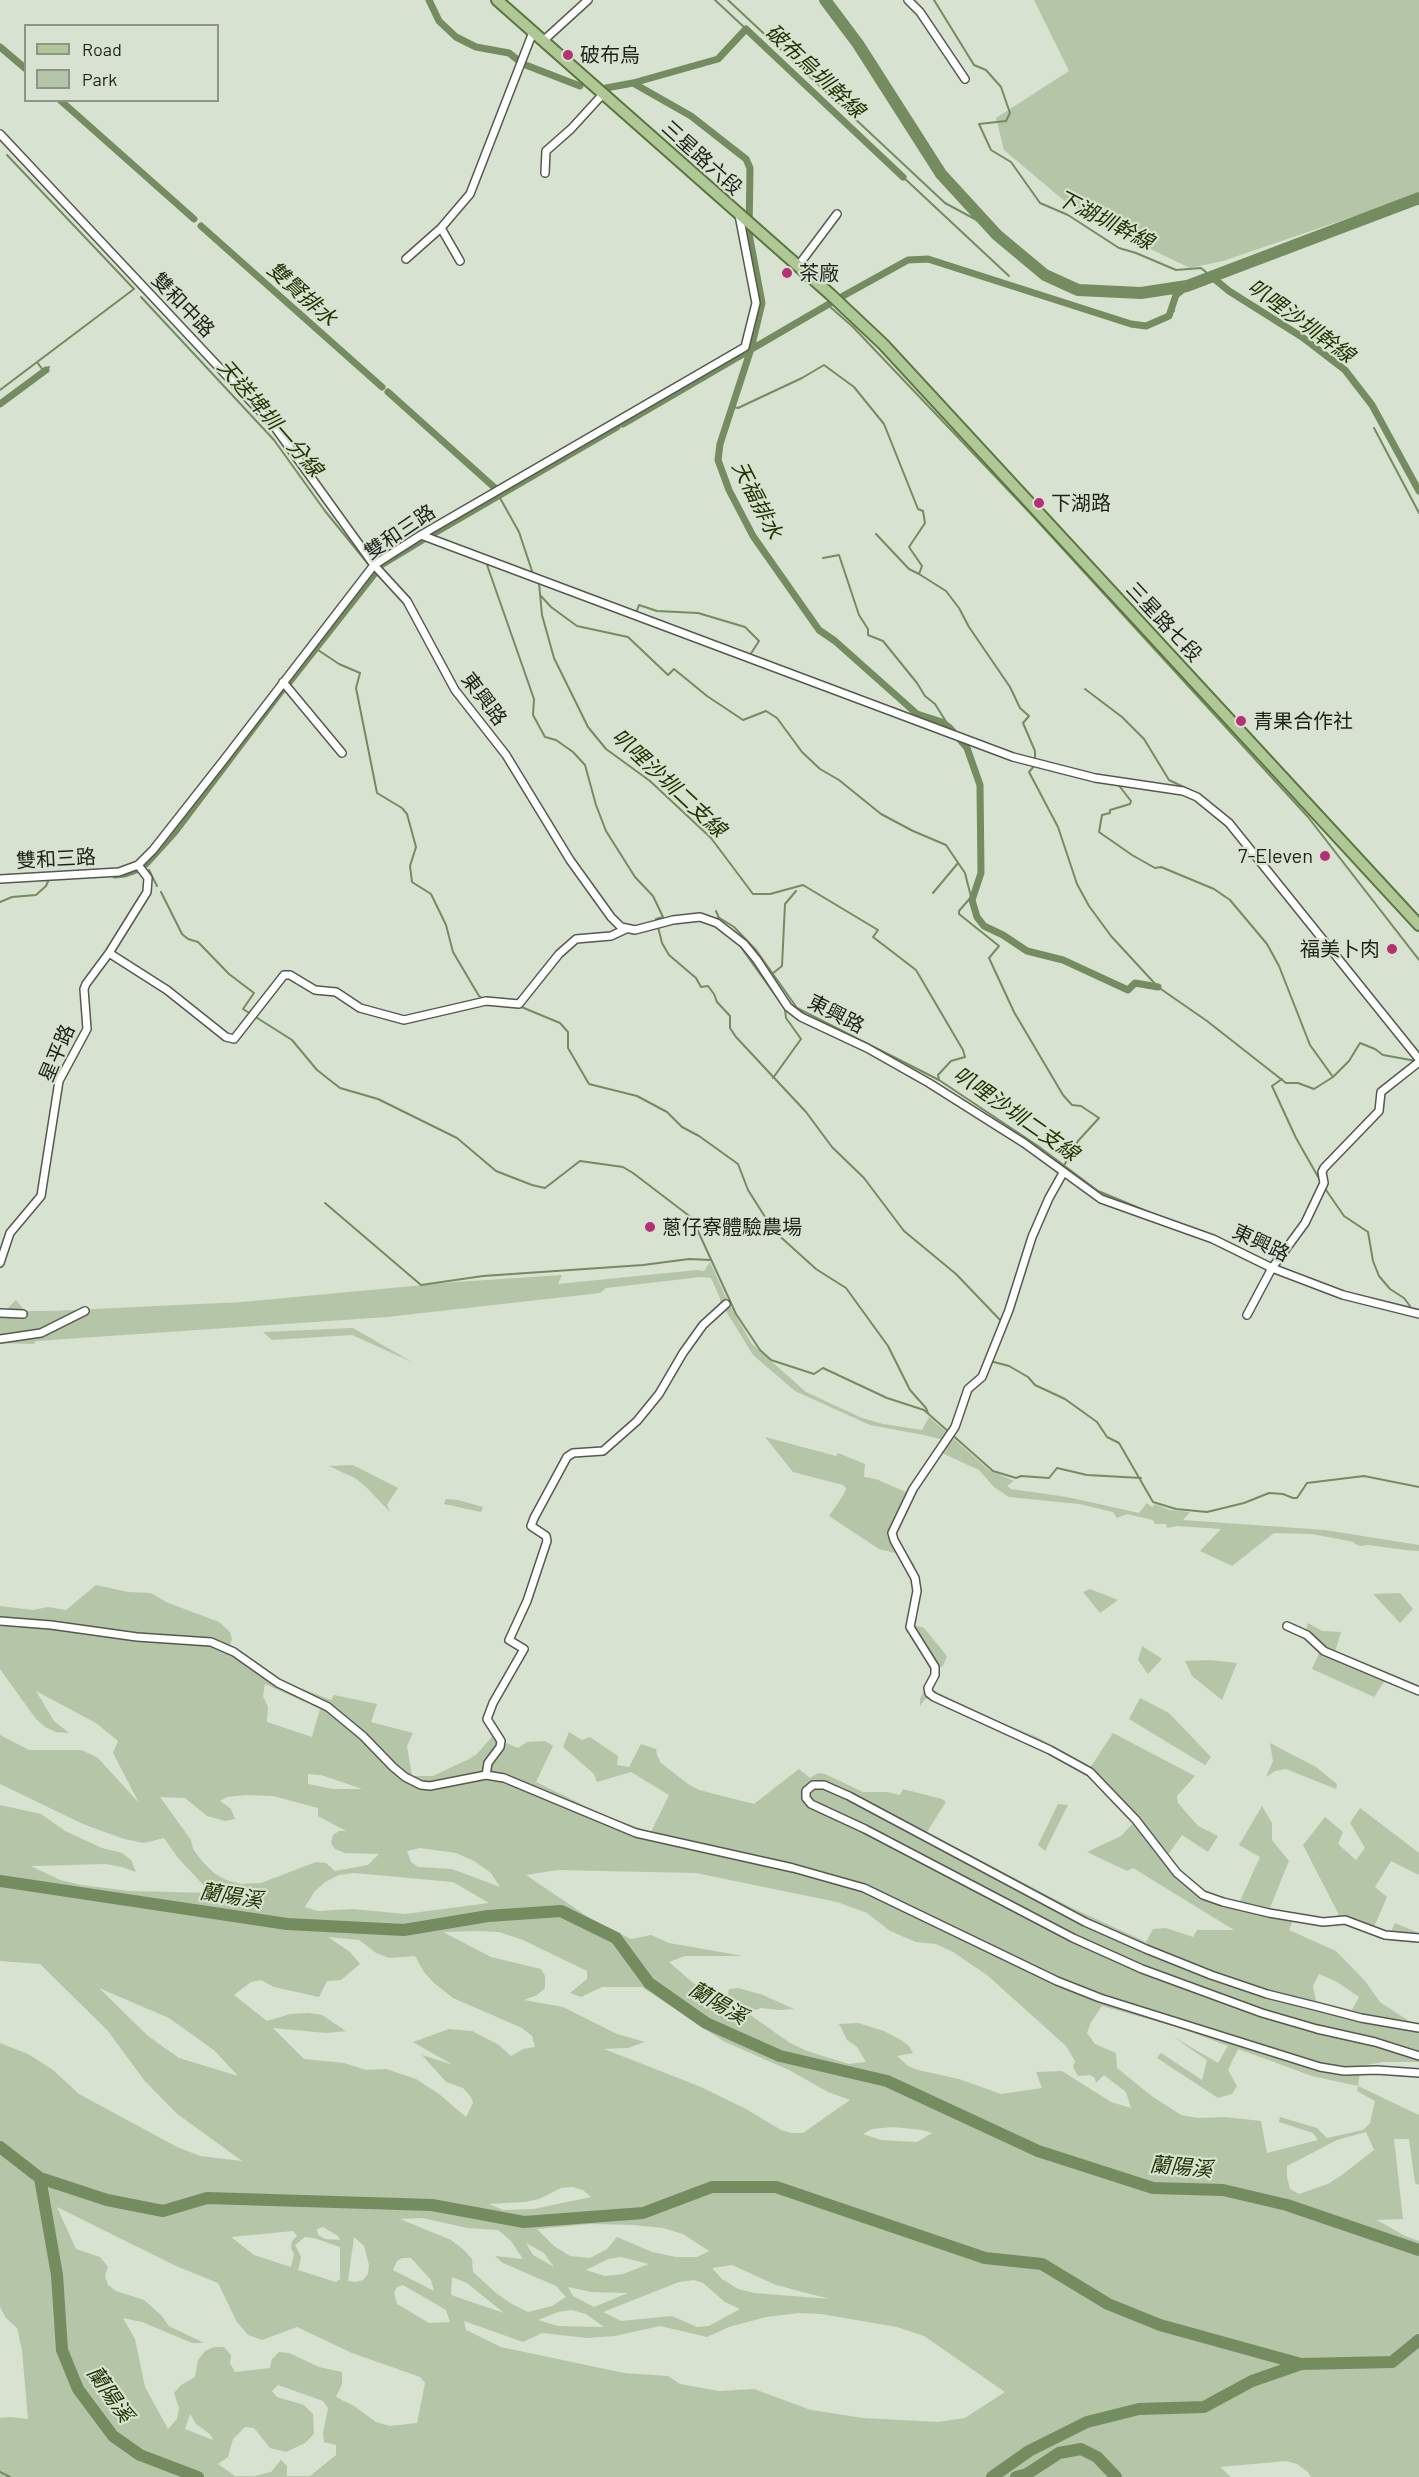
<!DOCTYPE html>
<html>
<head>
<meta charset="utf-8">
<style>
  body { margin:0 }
  #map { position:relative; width:1419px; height:2477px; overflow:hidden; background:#d8e2d0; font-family:Barlow,sans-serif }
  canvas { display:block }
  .legend { position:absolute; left:24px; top:24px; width:195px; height:78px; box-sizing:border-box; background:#d8e2d0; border:2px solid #8e9588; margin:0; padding:8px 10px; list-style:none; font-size:18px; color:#1e221b }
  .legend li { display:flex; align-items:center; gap:12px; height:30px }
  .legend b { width:30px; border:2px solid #8e9588 }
</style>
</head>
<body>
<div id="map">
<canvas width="1419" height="2477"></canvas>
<ul class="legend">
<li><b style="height:8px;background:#b0c896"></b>Road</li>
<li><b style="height:16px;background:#b5c5a7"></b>Park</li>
</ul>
</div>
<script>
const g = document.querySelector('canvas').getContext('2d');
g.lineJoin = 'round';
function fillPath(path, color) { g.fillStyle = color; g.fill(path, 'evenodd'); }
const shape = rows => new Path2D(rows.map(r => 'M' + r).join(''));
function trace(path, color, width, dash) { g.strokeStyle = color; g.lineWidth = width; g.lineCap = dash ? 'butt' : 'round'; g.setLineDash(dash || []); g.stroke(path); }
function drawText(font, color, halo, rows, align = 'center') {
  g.font = font + ' Barlow,"Noto Sans TC",sans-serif'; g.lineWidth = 4.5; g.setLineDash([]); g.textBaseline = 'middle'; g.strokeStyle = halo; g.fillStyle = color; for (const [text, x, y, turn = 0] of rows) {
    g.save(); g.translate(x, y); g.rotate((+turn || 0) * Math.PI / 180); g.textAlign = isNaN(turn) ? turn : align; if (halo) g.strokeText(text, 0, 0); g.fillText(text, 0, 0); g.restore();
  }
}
const green = shape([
  [1034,0,1419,0,1419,194,1223,261,1190,268,1121,235,1068,204,1004,150,996,118,1069,71],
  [710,1262,728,1302,752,1344,806,1392,862,1418,883,1424,922,1430,929,1417,989,1470,1014,1481,1007,1486,1011,1489,1067,1497,1139,1513,1147,1503,1152,1507,1155,1504,1170,1510,1190,1512,1183,1520,1325,1530,1419,1545,1419,1551,1405,1550,1368,1545,1360,1546,1355,1544,1354,1542,1312,1534,1274,1533,1232,1566,1200,1551,1221,1529,1177,1526,1167,1528,1166,1524,1155,1524,1153,1520,1127,1514,1117,1518,1113,1512,1079,1504,1009,1497,994,1487,979,1470,942,1453,914,1493,896,1533,896,1539,914,1564,919,1578,919,1594,913,1625,924,1628,947,1656,943,1666,938,1668,940,1672,933,1690,1000,1722,1039,1738,1090,1768,1113,1733,1195,1776,1177,1796,1178,1803,1198,1826,1218,1836,1208,1852,1182,1835,1167,1856,1186,1878,1204,1892,1240,1901,1260,1857,1239,1845,1262,1806,1272,1823,1272,1840,1289,1861,1269,1910,1322,1919,1339,1915,1303,1845,1325,1817,1343,1832,1338,1844,1356,1860,1365,1848,1350,1823,1360,1808,1419,1853,1419,1875,1391,1861,1375,1887,1387,1897,1374,1927,1390,1934,1395,1923,1419,1933,1419,1943,1392,1941,1348,1924,1321,1926,1294,1919,1289,1930,1336,1951,1365,1981,1380,2002,1409,2021,1419,2023,1419,2062,1383,2062,1361,2066,1358,2086,1419,2115,1419,2185,1415,2183,1409,2139,1394,2139,1403,2219,1377,2220,1405,2236,1419,2241,1419,2477,1311,2477,1308,2472,1297,2464,1286,2461,1220,2467,1231,2477,0,2477,0,2418,11,2417,28,2419,22,2350,17,2328,6,2318,0,2307,0,2043,28,2054,53,2070,79,2094,177,2147,200,2156,242,2161,176,2113,144,2080,108,2031,40,1964,0,1961,0,1805,41,1814,65,1831,102,1848,122,1853,131,1860,136,1872,122,1867,106,1864,31,1866,60,1880,81,1885,130,1891,211,1893,178,1858,164,1838,144,1843,124,1839,83,1824,0,1784,0,1735,29,1750,82,1750,98,1758,139,1803,113,1753,118,1741,96,1723,36,1691,54,1721,69,1733,56,1732,45,1727,36,1719,0,1669,0,1606,33,1610,48,1607,66,1610,96,1585,128,1592,151,1593,166,1602,219,1622,230,1632,232,1639,230,1646,283,1681,331,1700,334,1695,377,1704,371,1722,413,1733,407,1746,412,1776,433,1776,469,1759,477,1754,496,1732,501,1741,518,1748,527,1742,545,1741,553,1746,536,1782,606,1816,651,1832,669,1795,631,1772,597,1782,594,1774,563,1747,569,1732,582,1740,590,1737,618,1756,617,1765,629,1767,641,1744,656,1749,657,1755,661,1763,688,1784,699,1790,754,1804,799,1769,810,1778,818,1773,825,1774,863,1792,887,1792,900,1795,903,1789,942,1799,946,1802,927,1832,1070,1907,1146,1942,1153,1929,1166,1928,1193,1937,1197,1930,1234,1930,1133,1868,1127,1871,1087,1852,1121,1836,1134,1822,1089,1776,1018,1736,930,1699,925,1699,920,1706,920,1699,933,1672,930,1663,907,1630,915,1593,913,1578,899,1554,879,1549,829,1516,844,1494,846,1488,843,1485,793,1472,765,1437,836,1456,838,1453,865,1464,864,1477,876,1479,908,1493,943,1440,924,1435,870,1425,795,1391,753,1355,726,1311,716,1313,720,1305,720,1298,711,1278,701,1277,606,1288,600,1293,387,1317,36,1341,34,1344,0,1343,0,1310,6,1310,16,1300,25,1311,52,1311,242,1302,456,1282,562,1275,558,1284,697,1270,704,1271],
  [265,1684,320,1709,312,1737,267,1722,268,1707,263,1696],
  [308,1774,321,1775,362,1789,333,1789,308,1784],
  [245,1795,273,1796,318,1808,318,1816,346,1831,339,1831,333,1835,331,1843,335,1849,345,1853,379,1854,368,1865,335,1871,326,1863,316,1862,261,1883,241,1884,226,1880,214,1873,202,1861,193,1849,191,1840,160,1797,185,1798,207,1816,225,1821,235,1819,231,1809,220,1801,227,1797],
  [420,1848,456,1853,474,1861,491,1873,500,1887,452,1869,418,1867,411,1862,407,1851],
  [557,1870,696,1873,837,1902,867,1913,890,1931,916,1942,936,1944,953,1952,987,1975,1066,2046,1075,2061,1073,2067,1078,2076,1090,2075,1095,2078,1096,2083,1104,2075,1126,2092,1131,2108,1111,2102,1062,2071,1036,2072,1042,2088,1001,2094,959,2079,918,2070,908,2066,897,2056,913,2053,909,2046,901,2040,884,2031,858,2023,839,2024,847,2040,857,2047,866,2062,849,2064,807,2051,790,2043,746,2012,762,2008,778,2010,794,2009,763,1995,738,1988,729,1989,727,1999,693,1983,669,1962,685,1956,743,1956,669,1943,651,1935,631,1939,588,1917,526,1875],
  [354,1873,453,1882,489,1903,405,1914,353,1909,318,1911,305,1907,315,1891,325,1882,339,1875],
  [477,1931,499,1932,523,1940,587,1971,587,1979,570,1993,581,1997,602,1987,642,1987,723,2041,789,2070,828,2092,850,2100,803,2133,791,2133,781,2130,746,2109,701,2087,604,2049,628,2048,645,2042,617,2034,563,2007,524,2000,537,1995,545,1988,545,1976,541,1969,491,1957,443,1932],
  [328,1937,359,1940,376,1953,389,1958,415,1956,424,1972,434,1983,453,1998,522,2028,532,2036,535,2047,523,2049,511,2056,499,2045,472,2031,449,2029,413,2042,453,2065,422,2055,446,2082,463,2088,471,2097,473,2103,466,2117,439,2094,416,2079,386,2069,366,2070,344,2063,304,2059,273,2028,326,2033,346,2031,322,2015,308,2013,290,2014,267,2021,234,1995,251,1982,261,1980,274,1987,319,1997,327,1981,341,1980,360,1964,350,1952],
  [1319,1974,1337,1982,1359,1997,1352,2010,1316,2001,1313,1986],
  [99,1988,169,2018,215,2051,238,2076,179,2058,148,2036],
  [1102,2006,1180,2028,1228,2046,1218,2063,1172,2036,1207,2060,1202,2080,1161,2053,1157,2058,1218,2098,1232,2094,1237,2086,1228,2070,1238,2049,1312,2076,1358,2086,1357,2091,1375,2101,1370,2123,1363,2130,1327,2138,1317,2128,1280,2117,1279,2122,1313,2133,1318,2140,1267,2153,1261,2121,1225,2117,1198,2118,1181,2115,1153,2097,1117,2068,1116,2053,1095,2044,1087,2033,1091,2022],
  [893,2127,922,2130,932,2133,917,2142,881,2140,863,2134,872,2129],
  [1366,2132,1374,2150,1342,2175,1328,2184,1299,2194,1290,2189,1287,2177,1287,2166,1337,2140],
  [572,2187,583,2190,591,2197,534,2209,503,2210,489,2204,525,2202,539,2199,561,2188],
  [57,2207,176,2266,218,2283,237,2322,248,2335,262,2340,297,2327,352,2353,420,2377,425,2383,417,2423,390,2426,376,2422,354,2406,336,2397,342,2384,342,2372,319,2367,289,2353,279,2352,272,2359,270,2368,235,2372,230,2363,231,2355,224,2347,214,2347,205,2351,198,2360,195,2377,181,2385,174,2393,179,2408,177,2419,168,2429,145,2387,135,2339,123,2318,142,2322,192,2343,204,2343,169,2326,161,2315,144,2300,116,2291,108,2285,105,2276,108,2267,100,2257,76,2249],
  [423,2218,467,2228,498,2230,511,2241,523,2259,495,2256,503,2263,556,2286,566,2297,552,2306,528,2312,510,2303,496,2293,473,2272,472,2259,464,2250,451,2240,400,2219],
  [591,2224,633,2225,663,2228,683,2234,709,2251,697,2257,676,2257,652,2252,617,2237,607,2249,590,2258,570,2256,554,2246,537,2229],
  [323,2227,338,2236,340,2240,325,2239,318,2235,317,2229],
  [293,2231,297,2236,292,2241,291,2248,294,2254,291,2267,254,2255,231,2237],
  [305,2237,314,2238,340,2247,340,2279,336,2282,298,2270,301,2257,295,2245],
  [354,2237,364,2246,369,2265,368,2274,363,2280,355,2282,348,2281],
  [526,2243,544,2253,554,2267,533,2255],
  [621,2257,649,2264,623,2274,605,2276,586,2270,608,2259],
  [402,2258,411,2258,431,2280,434,2291,393,2270,397,2261],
  [732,2265,776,2285,830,2299,754,2293,738,2289,722,2279,712,2268],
  [452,2277,467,2283,504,2313,451,2295],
  [694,2280,703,2283,725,2302,740,2309,709,2326,697,2327,672,2316,621,2321,603,2312,679,2282],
  [403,2285,446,2310,450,2322,429,2323,397,2304,394,2293,397,2287],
  [568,2287,591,2292,628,2293,594,2307,573,2296],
  [572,2310,586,2314,604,2327,558,2326,538,2320,558,2312],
  [799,2313,821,2314,897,2327,924,2336,1005,2392,965,2418,938,2422,863,2418,811,2410,754,2389,719,2391,680,2384,668,2376,624,2373,501,2347,466,2330,464,2321,523,2342,542,2333,587,2338,615,2336,660,2326,707,2337,729,2327,766,2317],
  [278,2385,323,2401,328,2408,323,2433,324,2442,336,2445,336,2455,310,2476,287,2476,287,2466,281,2460,271,2472,254,2476,235,2476,218,2464,228,2457,233,2439,245,2427,254,2428,270,2448,286,2452,305,2443,314,2434,313,2414,304,2405,277,2397,272,2391],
  [190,2414,196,2424,211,2435,213,2440,185,2429],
  [353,1328,412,1362,352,1335,272,1340,263,1332],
  [353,1465,398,1488,387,1505,390,1512,366,1487,355,1478,329,1466],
  [446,1499,458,1500,483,1507,481,1512,444,1504],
  [1090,1589,1095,1591,1118,1600,1100,1613,1083,1592],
  [1400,1593,1413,1609,1400,1623,1373,1594],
  [1308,1623,1322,1631,1341,1632,1335,1652,1419,1688,1419,1694,1384,1682,1374,1697,1312,1669,1319,1653,1304,1636],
  [1142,1646,1162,1659,1148,1674,1138,1660],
  [1210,1660,1237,1663,1222,1700,1192,1676,1185,1661],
  [1140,1698,1169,1713,1211,1757,1205,1765,1129,1719],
  [1270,1743,1316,1767,1337,1784,1336,1789,1286,1769,1275,1771,1266,1777,1273,1761],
  [1058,1804,1068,1805,1045,1851,1038,1845]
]);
const stream = shape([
  [715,0,746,29],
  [728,0,945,203,986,225],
  [934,0,974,65,986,70,1001,87,1010,113,1006,121,979,124,991,150,1011,162,1040,203,1068,215,1119,248,1136,253,1176,270,1201,268,1212,277],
  [903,177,1009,276],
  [1417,199,1418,204],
  [141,297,274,440,325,511,369,565],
  [828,305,853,327,1031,514,1308,817,1419,960],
  [1173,309,1174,311],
  [37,362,45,373,48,371],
  [46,370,49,367],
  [0,390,134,289,7,155],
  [733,407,738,408,802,378,824,365,854,387,884,424,918,509,923,511,925,523,909,547,922,566,919,574,946,591,959,608,969,627,1010,687,1020,708,1029,716,1023,723,1035,751,1035,760],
  [1374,428,1419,513],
  [500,498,519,532,533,574],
  [876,534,909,569,919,574],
  [823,558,839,555,859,615,868,629,868,635,883,641,917,683,925,696,935,704,950,728],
  [486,562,534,699,533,715,545,737,556,740,573,752,585,765,596,805,606,831,635,877,653,896,663,917,656,919,662,943,669,955,696,978,701,987,708,986,714,994,717,1002,730,1016,730,1028,736,1037,806,1112,832,1147,864,1178,904,1231,956,1274,1002,1322],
  [539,583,542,615,554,658,588,727,606,749,650,781,711,838,753,894,770,894,803,885,878,930,873,937,916,970,963,1050,965,1057,951,1061,938,1075,939,1080],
  [564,585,609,602],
  [541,596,551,607,577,626,628,637,668,675,674,669,707,696,743,720,766,711,777,718,802,752,820,769,839,780,881,814,913,831,946,845,965,873,971,897,959,911,959,914,999,946,989,958,1014,1012,1063,1095,1072,1105,1081,1106,1099,1118,1078,1141,1058,1176],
  [636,613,639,605,657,611,698,613,745,627,759,641,750,655,753,656],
  [315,648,339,664,360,673,356,688,377,793,402,808,407,814,416,847,410,866,412,882,431,894,446,925,453,952,479,996,484,999],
  [1085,689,1122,717,1144,739,1169,780,1192,791],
  [891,707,961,734],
  [1034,766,1029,772,1058,827,1077,884,1089,906,1111,936,1158,987,1207,1021,1286,1083,1298,1083,1314,1089,1333,1077],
  [1117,783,1131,801,1130,804,1110,810,1110,813,1102,815,1099,832,1132,855,1155,868,1161,867,1214,889,1230,900,1267,944,1279,966,1310,1045,1333,1077,1349,1061,1360,1043,1375,1049,1383,1055,1416,1061],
  [1202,797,1226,816],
  [149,870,157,886],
  [161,892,182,934,188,939,198,942,229,974,254,993,243,1009,292,1040,317,1070,340,1088,378,1099,457,1138,496,1171,532,1185,545,1188,580,1161,623,1167,633,1173,692,1218,736,1314,760,1350,771,1360,814,1374,823,1368,887,1398,924,1410,993,1471,1016,1478,1021,1476,1049,1478,1057,1468,1087,1475,1141,1478],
  [933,893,958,863],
  [0,902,12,897,36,895,46,886,49,879],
  [716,911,719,918],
  [718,917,734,927,756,950,797,1008,939,1080,1038,1146,1098,1191,1156,1215],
  [738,943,785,1009,786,1018,801,1039,773,1078],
  [772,974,782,966,785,904,796,891],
  [519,1006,560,1023,568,1032,568,1048,589,1084,637,1096,667,1112,682,1127,699,1136,738,1164,748,1190,774,1231,816,1269,846,1288,888,1346,910,1390,926,1408,928,1413],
  [1282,1079,1272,1086,1296,1138,1321,1182],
  [1324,1187,1344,1216,1368,1232,1373,1261,1379,1276,1390,1289,1404,1298,1410,1306],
  [325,1203,421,1285,483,1276,643,1265,689,1259,711,1260],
  [1312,1287,1335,1296],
  [990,1361,1009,1366,1028,1377,1035,1385,1065,1399,1097,1422,1107,1437,1119,1443,1153,1502,1176,1509,1207,1512,1244,1503,1269,1493,1283,1494,1293,1498,1297,1498,1307,1483,1364,1476,1419,1487],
  [0,2472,10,2477]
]);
const canal = shape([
  [429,0,439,21,456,37,476,47,509,53,523,64,580,86],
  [0,47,26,69],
  [633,83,718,59,746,29,903,177],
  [606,88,633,83,691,116,746,159,750,168,749,234,762,303,751,349,720,444,718,460,729,490,753,536,819,630,835,641,917,714,942,722,950,728,967,748,980,785,981,873,972,900,977,917,984,926,1003,935,1027,951,1063,960,1128,990,1135,983,1158,987],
  [60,100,194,219],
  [201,226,382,387],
  [1212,277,1229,291,1302,337,1345,370,1372,405,1419,491],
  [843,296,908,260,928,259,1131,324,1146,326,1169,316,1176,295,1187,286],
  [388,392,495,488],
  [0,404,46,370],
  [623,424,829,304],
  [431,535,617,427],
  [381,565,424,539],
  [287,685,375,573],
  [146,864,175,832,283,689],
  [115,875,125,874,139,869]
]);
const river = shape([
  [825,0,858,44,941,174,997,235,1045,275,1078,290,1141,293,1187,286,1419,198],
  [0,1881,287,1924,404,1930,488,1916,561,1911,616,1938,649,1983,706,2023,780,2056,887,2081,1038,2151,1153,2188,1223,2190,1287,2205,1419,2250],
  [0,2147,40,2178,107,2200,163,2211,207,2198,432,2205,524,2222,643,2213,712,2187,776,2187,985,2258,1042,2264,1108,2304,1160,2325,1301,2364],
  [40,2178,57,2275,62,2350,78,2389,113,2436,140,2455,198,2477],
  [992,2477,1029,2451,1087,2422,1139,2409,1204,2407,1252,2381,1301,2364,1392,2362,1419,2340],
  [1016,2477,1027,2474,1059,2453,1081,2449,1097,2457,1116,2477]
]);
const street = shape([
  [908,0,920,12,965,79],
  [543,41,588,0],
  [0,134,274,426,374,565,407,601,455,690,506,755,570,860,611,917,621,927,635,930,673,920,700,917,717,923,744,944,757,960,788,1007,801,1017,867,1048,929,1083,1024,1143,1101,1199,1213,1239,1272,1268,1343,1295,1419,1314],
  [545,173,546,151,571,129,603,94],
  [441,228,460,261],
  [406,259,441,228,470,194,533,32],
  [798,266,837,214],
  [421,535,1013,757,1095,778,1183,791,1197,797,1229,823,1419,1059],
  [283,682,342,753],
  [0,879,119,872,138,865,153,850,223,761,374,565,421,535,745,347,756,303,739,215],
  [109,953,167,990,226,1037,234,1039,284,975,290,975,315,990,336,992,360,1008,404,1020,486,1001,519,1004,559,954,576,939,611,936,626,929],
  [1063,1173,1049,1198,1032,1237,1009,1310,982,1377,968,1389,955,1427,913,1489,892,1533,894,1540,915,1578,917,1591,910,1627,935,1667,935,1675,928,1688,929,1693,934,1697,1050,1750,1090,1772,1136,1820,1177,1873,1203,1895,1223,1902,1269,1913,1323,1922,1345,1920,1385,1935,1419,1938],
  [0,1263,10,1233,41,1196,59,1081,87,1029,84,989,86,984,109,953,147,892,148,878,138,865],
  [0,1313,23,1314],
  [1247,1315,1272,1268,1305,1223,1324,1183,1322,1172,1324,1168,1379,1111,1381,1092,1419,1062],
  [0,1339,41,1333,85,1311],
  [0,1621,51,1625,137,1637,211,1642,234,1652,278,1683,328,1707,363,1736,393,1767,405,1777,421,1785,430,1786,486,1775,504,1778,636,1833,793,1868,864,1888,1057,1981,1100,1998,1320,2067,1344,2071,1377,2070,1419,2073],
  [1287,1626,1307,1635,1324,1651,1419,1691],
  [486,1775,488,1763,500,1747,501,1741,487,1719,493,1703,524,1649,509,1640,527,1601,547,1541,546,1536,531,1526,534,1518,567,1457,573,1453,603,1451,637,1421,659,1394,683,1353,703,1325,726,1304],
  [1419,2028,1361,2018,1319,2007,1267,1994,1211,1975,1146,1949,1085,1922,849,1796,824,1785,813,1785,806,1791,806,1798,811,1804,865,1829,1073,1938,1142,1969,1262,2013,1317,2029,1375,2042,1419,2056]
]);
const primary = shape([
  [497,0,831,295,883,344,1419,925]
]);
const markers = [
  [568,55,6,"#b53176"],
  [787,273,6,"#b53176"],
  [1039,503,6,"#b53176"],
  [1241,721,6,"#b53176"],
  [1325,856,6,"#b53176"],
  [1392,949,6,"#b53176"],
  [650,1227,6,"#b53176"]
];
const poiNames = [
  ["破布烏",580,55],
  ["茶廠",799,273],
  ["下湖路",1051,503],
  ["青果合作社",1253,721],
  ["7-Eleven",1313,856,"right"],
  ["福美卜肉",1380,949,"right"],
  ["蔥仔寮體驗農場",662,1227]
];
const streetNames = [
  ["三星路六段",702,158,42],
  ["雙和中路",183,305,46],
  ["雙和三路",400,532,-34],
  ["三星路七段",1164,622,47],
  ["東興路",484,699,53],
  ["雙和三路",56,859,-3],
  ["東興路",836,1014,27],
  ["星平路",57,1053,-67],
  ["東興路",1261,1243,25]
];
const waterNames = [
  ["破布烏圳幹線",815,71,43],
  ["下湖圳幹線",1105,220,27],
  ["雙賢排水",302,294,42],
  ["叭哩沙圳幹線",1301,321,36],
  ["天送埤圳一分線",270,418,49],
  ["天福排水",757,500,63],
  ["叭哩沙圳二支線",669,783,43],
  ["叭哩沙圳二支線",1016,1114,35],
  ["蘭陽溪",231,1896,9],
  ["蘭陽溪",718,2003,30],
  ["蘭陽溪",1181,2167,5],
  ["蘭陽溪",110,2394,55]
];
fillPath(green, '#b5c5a7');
trace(stream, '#758b60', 2);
trace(canal, '#758b60', 7);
trace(river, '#758b60', 12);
trace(street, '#535b4c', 10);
trace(primary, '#5a763d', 14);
trace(street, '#fff', 7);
trace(primary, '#b0c896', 10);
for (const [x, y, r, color] of markers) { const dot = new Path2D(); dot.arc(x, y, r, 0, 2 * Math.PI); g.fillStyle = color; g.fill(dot); trace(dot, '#d8e2d0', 2); }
drawText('20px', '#1e221b', '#d8e2d0', poiNames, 'left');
drawText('20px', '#1e221b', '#d8e2d0', streetNames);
drawText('italic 21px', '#213603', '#d8e2d0', waterNames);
</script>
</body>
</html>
